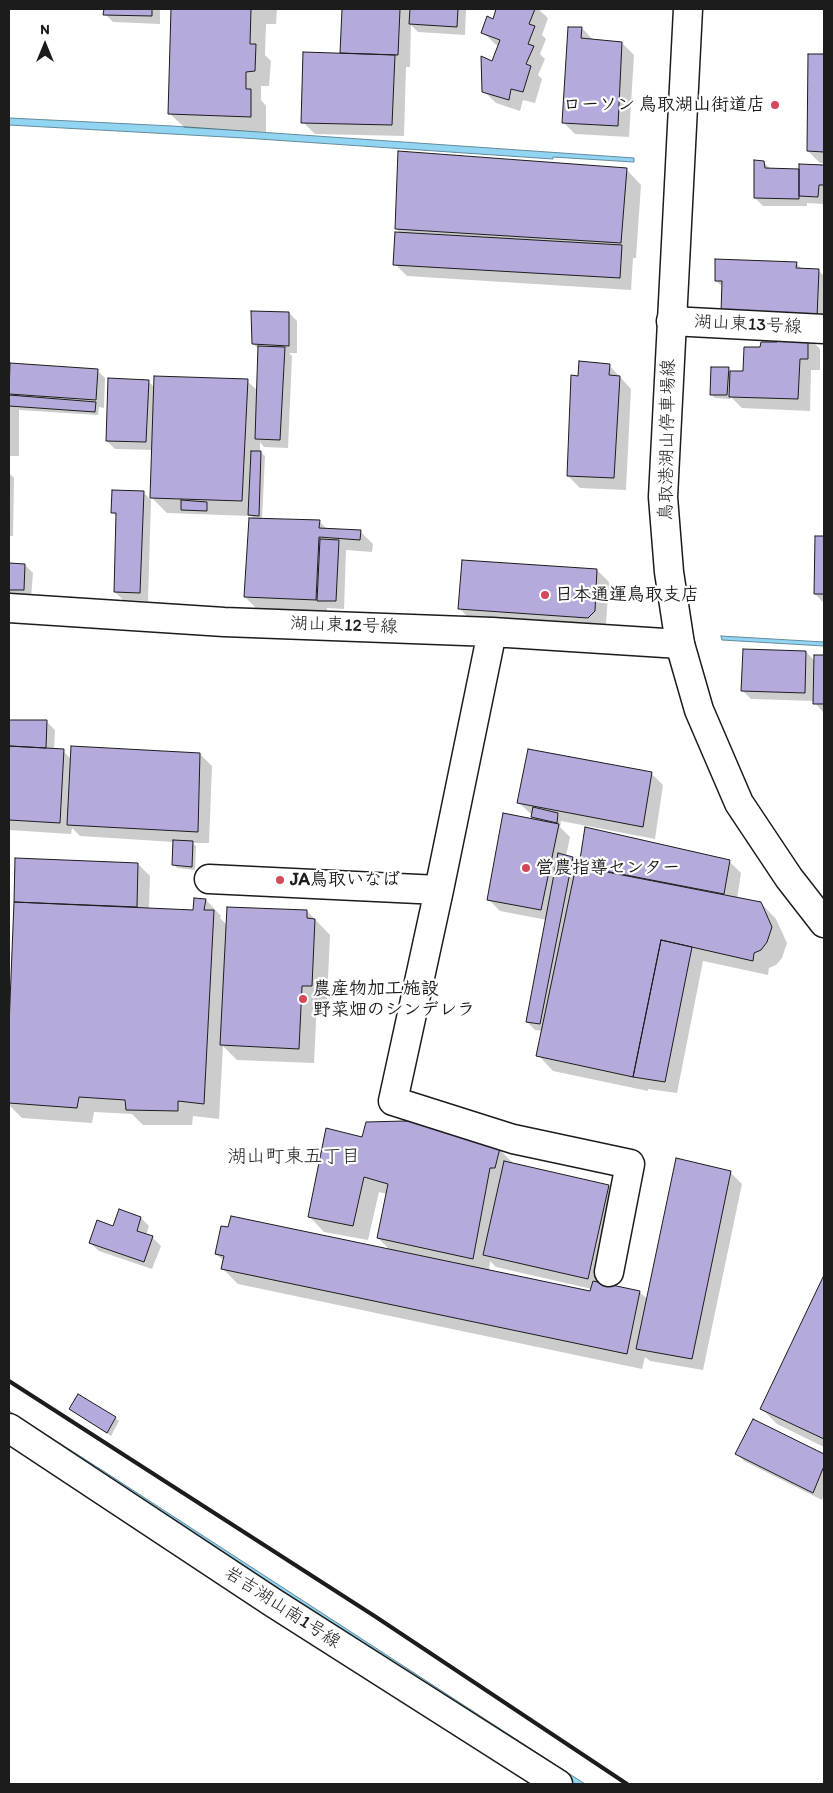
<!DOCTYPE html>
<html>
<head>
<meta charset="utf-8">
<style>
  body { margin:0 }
  #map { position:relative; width:833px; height:1793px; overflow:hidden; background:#fff; font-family:Itim,sans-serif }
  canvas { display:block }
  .frame { position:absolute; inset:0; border:10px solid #1c1c1c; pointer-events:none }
  .north { position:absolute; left:20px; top:20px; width:50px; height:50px; -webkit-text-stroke:4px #fff; paint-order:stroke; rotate:0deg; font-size:14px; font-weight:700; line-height:20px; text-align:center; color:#1c1c1c }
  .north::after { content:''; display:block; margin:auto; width:18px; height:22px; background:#1c1c1c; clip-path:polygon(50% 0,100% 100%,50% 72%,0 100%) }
</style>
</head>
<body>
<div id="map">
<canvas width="833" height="1793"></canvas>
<div class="frame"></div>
<div class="north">N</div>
</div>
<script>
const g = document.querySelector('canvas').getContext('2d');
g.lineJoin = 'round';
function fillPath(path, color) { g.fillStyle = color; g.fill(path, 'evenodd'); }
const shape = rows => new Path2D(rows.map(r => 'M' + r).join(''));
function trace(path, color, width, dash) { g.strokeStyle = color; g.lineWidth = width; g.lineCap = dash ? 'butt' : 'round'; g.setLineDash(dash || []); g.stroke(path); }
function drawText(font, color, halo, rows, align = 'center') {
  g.font = font + ' Itim,"Klee One",sans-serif'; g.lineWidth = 4.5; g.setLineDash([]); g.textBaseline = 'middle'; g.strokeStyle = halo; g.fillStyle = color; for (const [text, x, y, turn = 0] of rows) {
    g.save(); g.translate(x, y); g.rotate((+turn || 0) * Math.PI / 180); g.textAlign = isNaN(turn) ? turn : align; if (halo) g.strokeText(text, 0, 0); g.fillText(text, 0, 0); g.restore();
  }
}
const water = shape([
  [9,118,172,126,634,158,634,162,553,157,553,159,244,138,9,125,9,118],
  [721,636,824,642,824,646,722,640,721,636],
  [9,1411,108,1474,585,1784,570,1784,9,1420,9,1411]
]);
const shadow = shape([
  [105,9,160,9,160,24,113,22,105,14],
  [173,9,277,9,276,24,266,24,265,55,271,61,269,86,261,86,261,100,266,106,266,132,185,128,169,113],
  [339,9,466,9,465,35,418,32,411,25,410,67,406,67,404,136,315,134,303,122,341,55,343,9],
  [498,9,538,9,548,18,542,35,546,39,540,54,545,59,538,75,542,79,535,103,523,100,520,111,496,103,484,91,499,46,495,44,483,32,494,20],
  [569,28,582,28,594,41,622,43,634,55,629,137,575,134,563,122],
  [810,55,824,56,824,163,820,163,808,151],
  [763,162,771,169,801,170,801,165,824,167,824,204,807,203,807,206,763,206,755,198],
  [626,169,641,185,636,258,633,258,631,290,407,276,395,264,400,233,396,229],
  [796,263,803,270,818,270,824,276,824,330,723,287,716,281],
  [289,313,297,321,297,353,289,353,292,356,288,448,264,447,260,442,260,452,265,456,262,519,319,521,328,530,361,532,373,544,372,552,346,550,344,609,327,608,327,612,257,609,245,597,253,519,251,516,167,513,152,498,153,450,115,449,107,441,149,382,155,388,247,381,258,391,259,349,253,344],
  [808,337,820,349,820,370,811,370,810,411,742,408,731,397,730,399,715,398,711,394,728,368,732,372,745,373,761,348],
  [609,365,631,389,626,490,580,488,568,476,579,377],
  [9,367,11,369,97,370,105,378,104,408,99,407,98,415,19,410,19,456,9,456],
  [9,473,14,478,13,536,9,536],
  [143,492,151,500,148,601,123,600,115,592,118,517,113,512],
  [816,537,824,537,824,603,815,594],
  [9,564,25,565,33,573,31,598,9,597],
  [597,570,609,582,606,623,600,629,472,621,460,609],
  [806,652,816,662,816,656,824,656,824,713,815,703,815,701,751,699,743,691],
  [9,721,47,722,55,730,54,750,63,751,71,759,200,754,212,766,209,843,192,843,196,846,195,870,177,868,173,864,174,842,80,836,72,828,71,834,9,830],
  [651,773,663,785,655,839,561,821,560,827,570,837,566,856,573,858,580,865,729,861,741,873,737,899,761,903,776,919,787,943,782,958,776,965,769,968,768,975,703,961,677,1093,648,1089,648,1091,553,1071,538,1055,543,1031,535,1030,527,1022,547,920,500,911,488,899,536,821,532,817,532,815,519,803],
  [16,859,138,864,150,876,149,909,194,911,206,900,221,916,220,918,227,925,307,911,330,935,327,1001,317,1001,314,1063,237,1060,223,1046,219,1119,193,1116,192,1125,143,1125,132,1114,94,1112,92,1123,22,1118,9,1105,9,1055],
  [363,1138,499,1149,515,1165,609,1186,621,1198,601,1284,640,1292,648,1300,730,1172,742,1184,703,1370,650,1361,645,1357,642,1369,238,1284,223,1269,224,1261,216,1254,391,1251,378,1238,387,1194,379,1192,368,1240,324,1232,309,1216],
  [490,1261,496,1267,592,1289,591,1293,489,1271],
  [141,1218,149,1226,146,1235,153,1238,161,1246,152,1269,99,1251,90,1243,114,1228],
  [824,1278,824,1447,777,1424,762,1409],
  [75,1412,115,1418,119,1421,111,1436],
  [754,1421,824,1456,824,1493,822,1500,744,1461,736,1453]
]);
const building = shape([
  [104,9,152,9,152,16,103,15,104,9],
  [171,9,261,9,251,9,250,44,256,44,255,71,246,72,246,89,251,89,251,117,168,114,171,9],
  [342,9,400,9,398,55,340,53,342,9],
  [410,9,458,9,457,27,409,24,410,9],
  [496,9,535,9,529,24,535,26,528,44,534,46,526,64,531,66,523,92,511,89,509,100,482,92,481,56,492,61,500,40,481,33,487,16,493,19,496,9],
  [568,27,582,27,581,38,622,42,618,126,562,123,568,27],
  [303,52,395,55,392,125,301,123,303,52],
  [808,54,824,54,824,152,807,151,808,54],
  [398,151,627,168,621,243,395,229,398,151],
  [754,160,764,161,765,168,799,169,799,199,754,198,754,160],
  [799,164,824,165,824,185,819,185,818,197,799,196,799,164],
  [395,232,622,245,620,278,393,265,395,232],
  [715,259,797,262,796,268,819,269,817,318,721,313,722,281,715,281,715,259],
  [251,311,289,312,289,346,252,344,251,311],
  [778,335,808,335,808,359,800,359,798,399,729,397,730,371,743,371,744,347,760,347,761,342,777,342,778,335],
  [258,346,285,347,280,440,255,439,258,346],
  [579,361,610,364,609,375,620,376,614,478,567,476,571,375,578,376,579,361],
  [10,363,98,369,96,400,9,394,10,363],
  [711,367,729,367,727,395,710,395,711,367],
  [154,376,248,379,242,501,150,498,154,376],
  [108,378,149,380,146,442,106,441,108,378],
  [9,395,96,402,95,412,9,406,9,395],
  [251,451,261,451,259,516,248,515,251,451],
  [112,490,144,491,140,593,114,592,116,513,111,513,112,490],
  [181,500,207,502,207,511,181,510,181,500],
  [249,518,320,520,319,528,361,530,360,540,319,537,316,600,244,597,249,518],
  [815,536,824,536,824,594,814,594,815,536],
  [320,539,339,540,336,601,317,601,320,539],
  [462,560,597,569,595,611,588,618,458,609,462,560],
  [9,563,25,564,24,590,9,590,9,563],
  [743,649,806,651,805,693,741,691,743,649],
  [814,655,824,655,824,704,813,704,814,655],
  [9,720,47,720,46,748,9,746,9,720],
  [9,746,64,749,60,823,9,820,9,746],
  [71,746,200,753,198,832,67,825,71,746],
  [528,749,652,772,643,827,517,803,528,749],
  [533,807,558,813,557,823,531,817,533,807],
  [503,813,559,824,541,910,487,900,503,813],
  [585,827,730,860,724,894,579,866,585,827],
  [173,840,193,841,192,867,172,865,173,840],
  [558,853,573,857,540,1024,526,1022,558,853],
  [15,858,138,863,137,907,14,902,15,858],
  [576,866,761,902,772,927,767,942,761,950,754,953,753,961,661,940,633,1077,536,1056,576,866],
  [194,898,206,899,204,910,214,910,204,1104,178,1101,178,1111,126,1110,125,1100,79,1097,77,1108,9,1103,9,1026,14,902,193,910,194,898],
  [227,907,307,910,307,918,315,919,312,986,302,986,299,1049,220,1045,227,907],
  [661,940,692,947,665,1082,633,1077,661,940],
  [405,1121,431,1122,500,1148,495,1168,490,1168,473,1259,377,1238,388,1184,364,1177,353,1226,308,1217,326,1128,362,1137,366,1122,405,1121],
  [676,1158,731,1171,692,1359,636,1349,676,1158],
  [504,1161,609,1185,588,1279,483,1255,504,1161],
  [119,1209,141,1217,137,1231,153,1236,144,1262,89,1243,97,1220,113,1226,119,1209],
  [231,1216,590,1291,593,1281,640,1291,627,1354,221,1269,224,1256,215,1254,221,1226,228,1227,231,1216],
  [824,1275,824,1439,760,1409,824,1275],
  [78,1394,116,1417,107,1433,69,1409,78,1394],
  [753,1419,824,1454,824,1466,813,1493,735,1454,753,1419]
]);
const minor = shape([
  [671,321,824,329],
  [9,608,224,622,492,632,680,644],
  [492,632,439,890,393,1101,513,1139,630,1164,609,1272],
  [209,879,439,890],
  [9,1428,272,1602,558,1784]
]);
const major = shape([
  [688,9,663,497,669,572,680,644,699,710,739,803,789,878,824,923]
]);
const rail = shape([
  [9,1381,376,1617,627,1784]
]);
const markers = [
  [775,105,5,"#d1495b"],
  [545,595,5,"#d1495b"],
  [526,868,5,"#d1495b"],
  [280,880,5,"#d1495b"],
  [303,999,5,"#d1495b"]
];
const poiNames = [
  ["ローソン 鳥取湖山街道店",765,105,"right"],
  ["日本通運鳥取支店",555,595],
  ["営農指導センター",536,868],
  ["JA鳥取いなば",290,880],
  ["農産物加工施設",313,989],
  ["野菜畑のシンデレラ",313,1010]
];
const streetNames = [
  ["湖山東13号線",748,325,3],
  ["鳥取港湖山停車場線",668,440,-89],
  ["湖山東12号線",344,626,2],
  ["岩吉湖山南1号線",282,1608,33]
];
const neighbourhoodNames = [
  ["湖山町東五丁目",294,1157]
];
fillPath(water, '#91d5f2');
trace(water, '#628b9c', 1);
fillPath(shadow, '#0003');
fillPath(building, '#b5aadb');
trace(building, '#1c1c1c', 1);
trace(minor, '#1c1c1c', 31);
trace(major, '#1c1c1c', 31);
trace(minor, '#fff', 28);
trace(major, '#fff', 28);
trace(rail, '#1c1c1c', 4);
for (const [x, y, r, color] of markers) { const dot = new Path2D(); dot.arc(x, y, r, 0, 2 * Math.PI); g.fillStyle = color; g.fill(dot); trace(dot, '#fff', 2); }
drawText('bold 18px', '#1c1c1c', '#fff', poiNames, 'left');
drawText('18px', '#1c1c1c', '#fff', streetNames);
drawText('19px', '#1c1c1c', '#fff', neighbourhoodNames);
</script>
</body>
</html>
